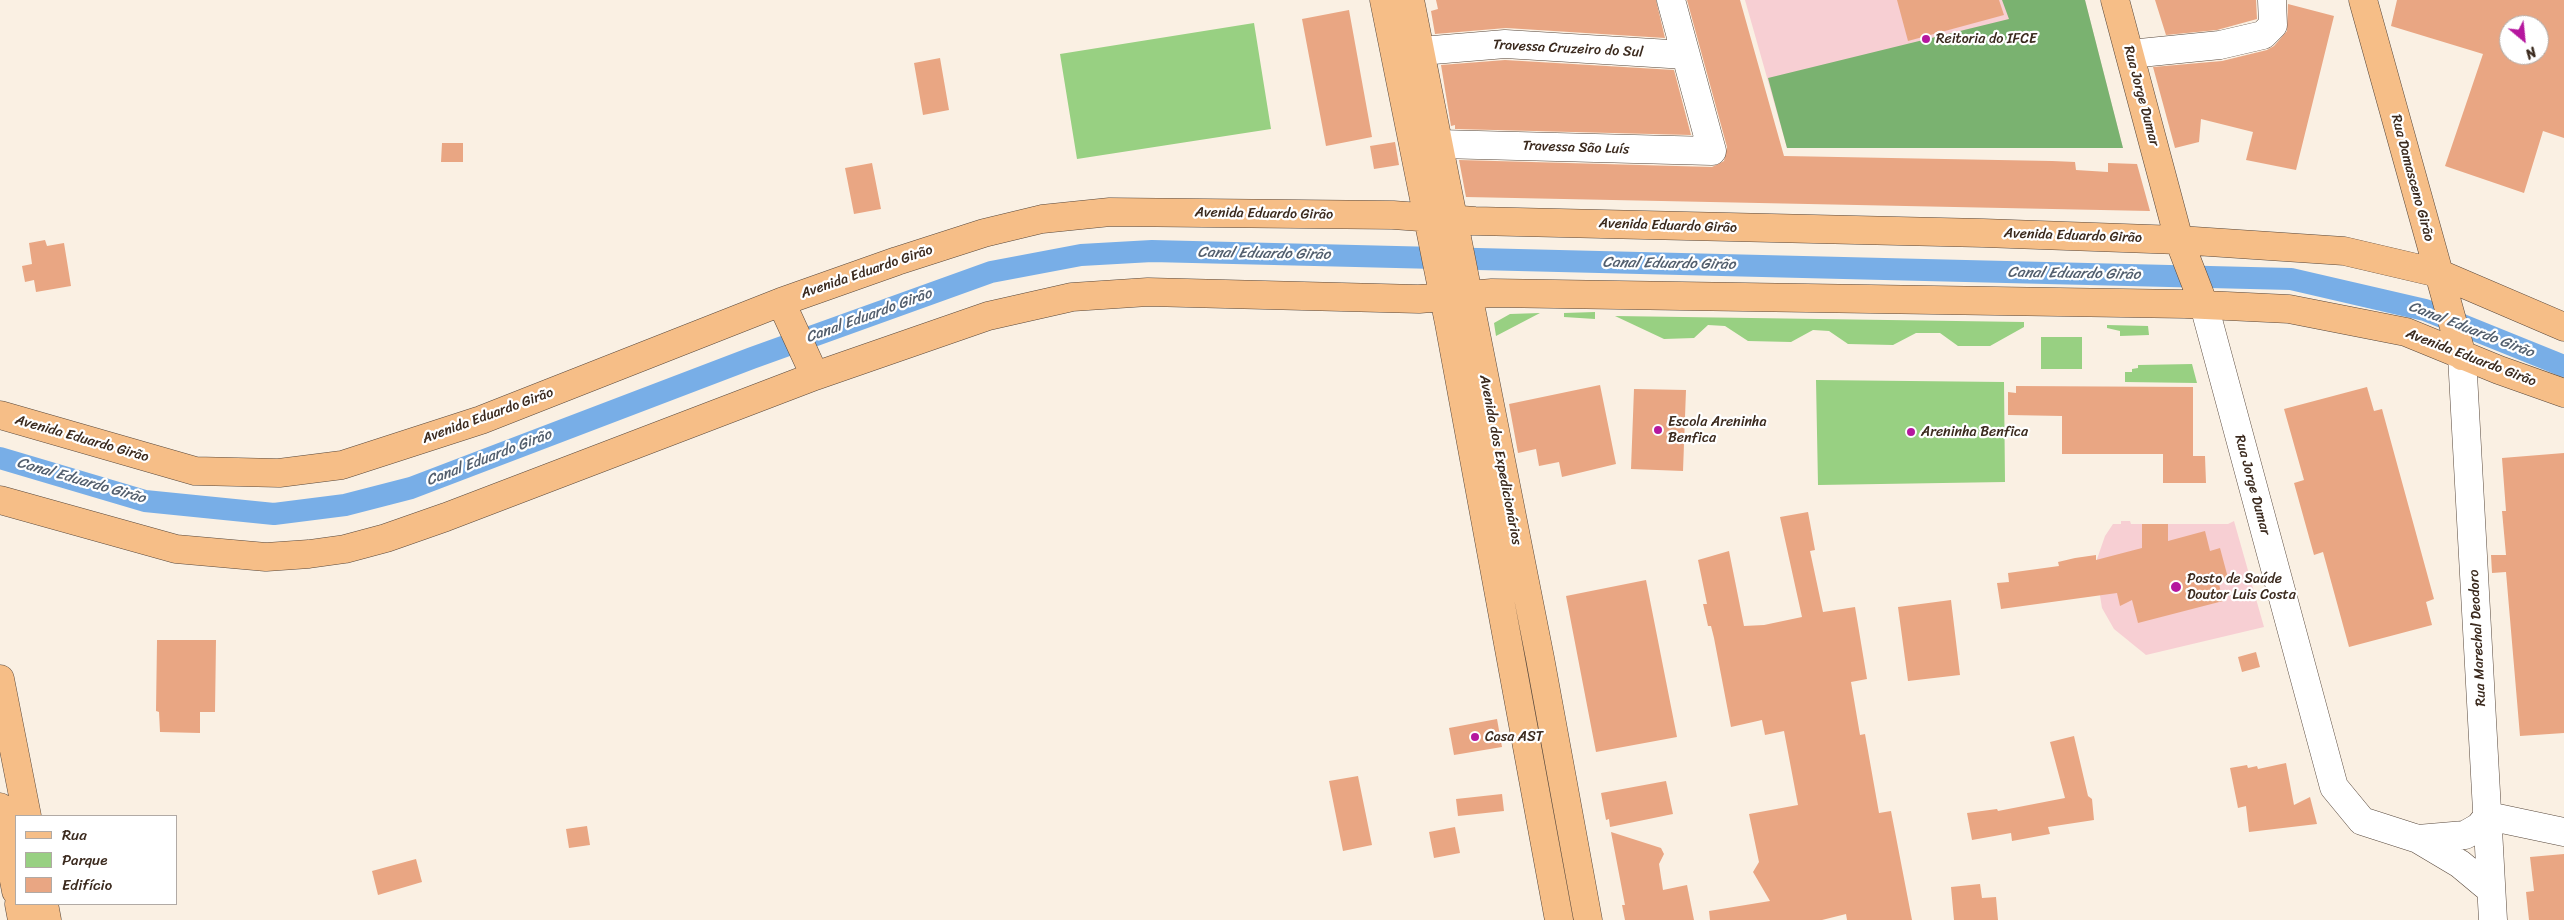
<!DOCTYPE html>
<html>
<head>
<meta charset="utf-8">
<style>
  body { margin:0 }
  #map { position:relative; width:2564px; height:920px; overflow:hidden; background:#faf0e3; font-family:Sriracha,sans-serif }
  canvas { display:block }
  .legend { position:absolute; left:15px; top:815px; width:162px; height:90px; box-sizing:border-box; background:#fff; border:1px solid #b1aaa5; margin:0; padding:6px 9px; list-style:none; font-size:15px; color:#3b2a1e }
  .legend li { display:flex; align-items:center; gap:10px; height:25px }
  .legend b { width:25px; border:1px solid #b1aaa5 }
  .north { position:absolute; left:2499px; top:15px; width:50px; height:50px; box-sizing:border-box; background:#fff; border:1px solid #b1aaa5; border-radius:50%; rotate:152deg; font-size:14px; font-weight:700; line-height:20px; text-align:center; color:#3b2a1e }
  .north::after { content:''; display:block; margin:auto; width:18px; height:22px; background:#b5179e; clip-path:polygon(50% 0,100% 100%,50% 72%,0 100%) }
</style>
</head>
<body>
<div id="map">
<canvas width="2564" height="920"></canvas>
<ul class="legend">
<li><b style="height:6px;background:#f6be87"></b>Rua</li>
<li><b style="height:14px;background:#98d082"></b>Parque</li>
<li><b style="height:14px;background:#e9a683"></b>Edifício</li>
</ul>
<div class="north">N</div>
</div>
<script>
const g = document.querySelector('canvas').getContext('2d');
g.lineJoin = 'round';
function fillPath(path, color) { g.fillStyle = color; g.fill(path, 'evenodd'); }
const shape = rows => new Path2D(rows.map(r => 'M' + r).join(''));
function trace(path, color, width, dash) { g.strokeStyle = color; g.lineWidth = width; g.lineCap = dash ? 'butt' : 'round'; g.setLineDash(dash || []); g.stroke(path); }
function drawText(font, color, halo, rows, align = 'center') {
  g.font = font + ' Sriracha,sans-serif'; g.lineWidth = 4.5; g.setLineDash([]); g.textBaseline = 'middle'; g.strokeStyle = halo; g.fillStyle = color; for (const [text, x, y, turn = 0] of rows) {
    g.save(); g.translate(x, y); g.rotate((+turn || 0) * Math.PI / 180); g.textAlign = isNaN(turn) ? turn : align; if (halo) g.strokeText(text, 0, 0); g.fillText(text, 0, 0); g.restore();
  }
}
const built = shape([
  [1745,0,2085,0,2123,148,1787,148],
  [2121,521,2130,521,2131,524,2228,524,2234,521,2264,627,2146,655,2114,629,2102,608,2095,565,2105,536,2113,524,2121,524]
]);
const green = shape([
  [1254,23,1271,129,1077,159,1060,54],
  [1595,312,1595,319,1564,317,1564,313],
  [1540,313,1496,336,1494,323,1510,314],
  [1615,316,2024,322,2024,327,1990,346,1958,346,1940,333,1916,333,1893,345,1848,344,1829,331,1813,330,1791,342,1748,341,1725,326,1708,325,1694,338,1664,339],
  [2107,325,2148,326,2149,335,2120,336,2120,331,2107,328],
  [2041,337,2082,337,2082,369,2041,369],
  [2192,364,2197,383,2125,382,2125,372,2132,372,2132,369,2138,368,2138,365],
  [1816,380,2004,382,2005,482,1818,485]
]);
const forest = shape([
  [2002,0,2085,0,2123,148,1787,148,1768,78,2009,19]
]);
const canal = shape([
  [0,458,145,501,274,514,345,505,411,488,752,358,991,272,1081,255,1152,251,2291,279,2425,310,2564,366]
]);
const building = shape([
  [1436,0,1656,0,1665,38,1506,28,1435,34,1431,11,1438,9],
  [1687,0,1740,0,1784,156,2052,161,2075,162,2076,170,2108,172,2108,163,2137,164,2150,211,1466,197,1459,160,1712,167,1724,161,1727,147],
  [1897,0,1999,0,2004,15,1908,41],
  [2155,0,2256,0,2257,19,2217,30,2166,35],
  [2397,0,2564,0,2564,138,2543,131,2524,193,2445,166,2483,54,2391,26],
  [2509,25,2539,25,2539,55,2509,55],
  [2288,4,2334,16,2296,170,2246,160,2253,132,2201,119,2199,142,2175,148,2153,67,2222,61,2267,50,2274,46,2287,31],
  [1349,10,1372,137,1326,146,1302,19],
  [940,58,949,110,923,115,914,63],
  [1505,60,1674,70,1691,135,1455,129,1455,125,1451,126,1441,65],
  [1395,142,1399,165,1374,169,1370,146],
  [442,143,463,143,463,162,441,162],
  [872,163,881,209,854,214,845,168],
  [45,240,47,246,64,243,71,286,36,292,34,280,25,282,22,266,32,264,29,243],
  [1600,385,1616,464,1562,477,1559,462,1539,466,1536,449,1518,453,1509,404],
  [2016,386,2193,387,2193,456,2205,456,2206,483,2163,483,2163,454,2062,454,2062,416,2008,415,2008,392,2016,393],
  [2367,387,2374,411,2382,409,2434,599,2426,602,2432,625,2349,647,2323,552,2314,555,2294,483,2304,480,2284,409],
  [1634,389,1686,390,1683,471,1631,469],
  [2564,453,2564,733,2520,736,2506,572,2492,573,2491,555,2506,555,2502,511,2506,511,2502,458],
  [1808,512,1815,550,1810,551,1823,612,1855,607,1867,679,1851,682,1860,735,1865,734,1879,813,1891,811,1912,920,1847,920,1846,914,1822,920,1710,920,1709,911,1770,901,1753,872,1759,862,1749,814,1798,805,1784,731,1765,735,1762,720,1731,727,1714,638,1711,626,1708,626,1703,604,1707,604,1698,560,1729,551,1744,626,1764,625,1802,617,1780,517],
  [2142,524,2168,524,2168,541,2205,531,2210,551,2220,548,2228,578,2218,580,2223,601,2138,623,2132,600,2120,606,2117,593,2001,609,1997,583,2009,582,2008,573,2059,566,2058,562,2075,558,2096,555,2096,560,2142,548],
  [1646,580,1677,737,1596,752,1566,596],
  [1951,600,1960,675,1908,681,1898,607],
  [157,640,216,640,215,712,200,712,200,733,160,732,159,712,156,711],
  [2256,652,2260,667,2242,672,2238,657],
  [1497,719,1502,747,1454,755,1449,728],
  [2074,736,2088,796,2092,799,2094,820,2048,827,2050,834,2012,841,2011,833,1972,840,1967,813,1997,809,1998,811,2065,798,2050,742],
  [2286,763,2294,805,2310,797,2317,824,2249,832,2246,806,2238,808,2230,768,2247,765,2248,768,2257,766,2258,769],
  [1358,776,1372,845,1343,851,1329,781],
  [1666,781,1673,814,1610,827,1609,819,1606,820,1601,793],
  [1502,794,1504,811,1458,816,1456,799],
  [587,826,590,845,569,848,566,829],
  [1455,827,1460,853,1434,858,1429,832],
  [1611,832,1661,848,1664,854,1659,864,1663,890,1687,885,1694,920,1625,920,1622,905,1625,905],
  [2564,854,2564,920,2529,920,2526,892,2534,891,2530,857],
  [416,859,422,882,378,895,372,871],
  [1980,884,1982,898,1996,897,1998,920,1954,920,1951,887]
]);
const minor = shape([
  [1421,51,1505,44,1686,55],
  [2130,54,2220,45,2263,35,2273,25,2272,0],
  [1439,144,1712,151,1671,0],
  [2204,305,2334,787,2362,821,2418,839,2460,864,2490,889],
  [2462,356,2493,920],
  [2488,816,2564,832],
  [2418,839,2465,835,2479,827,2488,816]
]);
const major = shape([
  [1384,0,1449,323,1559,920],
  [1410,0,1540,658,1588,920],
  [2115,0,2179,240,2204,305],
  [2363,0,2462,356],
  [781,302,815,376],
  [0,415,195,471,279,473,342,465,481,420,781,302,897,261,984,233,1042,219,1110,212,1393,215,1475,221,1983,233,2179,240,2344,251,2438,273,2564,327],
  [0,500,176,549,266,557,309,554,345,549,386,538,446,517,815,376,988,316,1072,297,1148,292,1419,299,1492,293,2185,304,2289,309,2406,332,2499,370,2564,393],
  [0,679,27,816],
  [0,807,16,891],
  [19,904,22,920],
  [44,904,47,920]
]);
const markers = [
  [1926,39,5,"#b5179e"],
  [1658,430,5,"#b5179e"],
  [1911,432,5,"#b5179e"],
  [2176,587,6,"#b5179e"],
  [1475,737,5,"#b5179e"]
];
const poiNames = [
  ["Reitoria do IFCE",1936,39],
  ["Escola Areninha",1668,422],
  ["Benfica",1668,438],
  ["Areninha Benfica",1921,432],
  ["Posto de Saúde",2187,579],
  ["Doutor Luis Costa",2187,595],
  ["Casa AST",1485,737]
];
const streetNames = [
  ["Travessa Cruzeiro do Sul",1568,49,3],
  ["Rua Jorge Dumar",2141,96,75],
  ["Travessa São Luís",1576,148,2],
  ["Rua Damasceno Girão",2412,178,75],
  ["Avenida Eduardo Girão",1264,214,1],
  ["Avenida Eduardo Girão",1668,226,2],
  ["Avenida Eduardo Girão",2073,236,2],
  ["Avenida Eduardo Girão",867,272,-19],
  ["Avenida Eduardo Girão",2471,358,21],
  ["Avenida Eduardo Girão",488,416,-20],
  ["Avenida Eduardo Girão",82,439,16],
  ["Avenida dos Expedicionários",1500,460,79],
  ["Rua Jorge Dumar",2252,485,75],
  ["Rua Marechal Deodoro",2478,638,-93]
];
const waterNames = [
  ["Canal Eduardo Girão",1264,254,1],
  ["Canal Eduardo Girão",1669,264,1],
  ["Canal Eduardo Girão",2074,274,1],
  ["Canal Eduardo Girão",869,316,-20],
  ["Canal Eduardo Girão",2471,330,21],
  ["Canal Eduardo Girão",489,458,-21],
  ["Canal Eduardo Girão",81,481,16]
];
fillPath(built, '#f7cfd3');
fillPath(green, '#98d082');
fillPath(forest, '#7ab270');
trace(canal, '#78aee7', 22);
fillPath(building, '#e9a683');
trace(minor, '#58483c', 29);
trace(major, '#58483c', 29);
trace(minor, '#fff', 28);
trace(major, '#f6be87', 28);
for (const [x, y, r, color] of markers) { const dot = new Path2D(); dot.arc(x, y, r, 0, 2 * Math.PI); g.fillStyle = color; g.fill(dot); trace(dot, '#fff', 2); }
drawText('14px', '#3b2a1e', '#fff', poiNames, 'left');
drawText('14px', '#3b2a1e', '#fff', streetNames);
drawText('italic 15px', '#535f6e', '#fff', waterNames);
</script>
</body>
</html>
